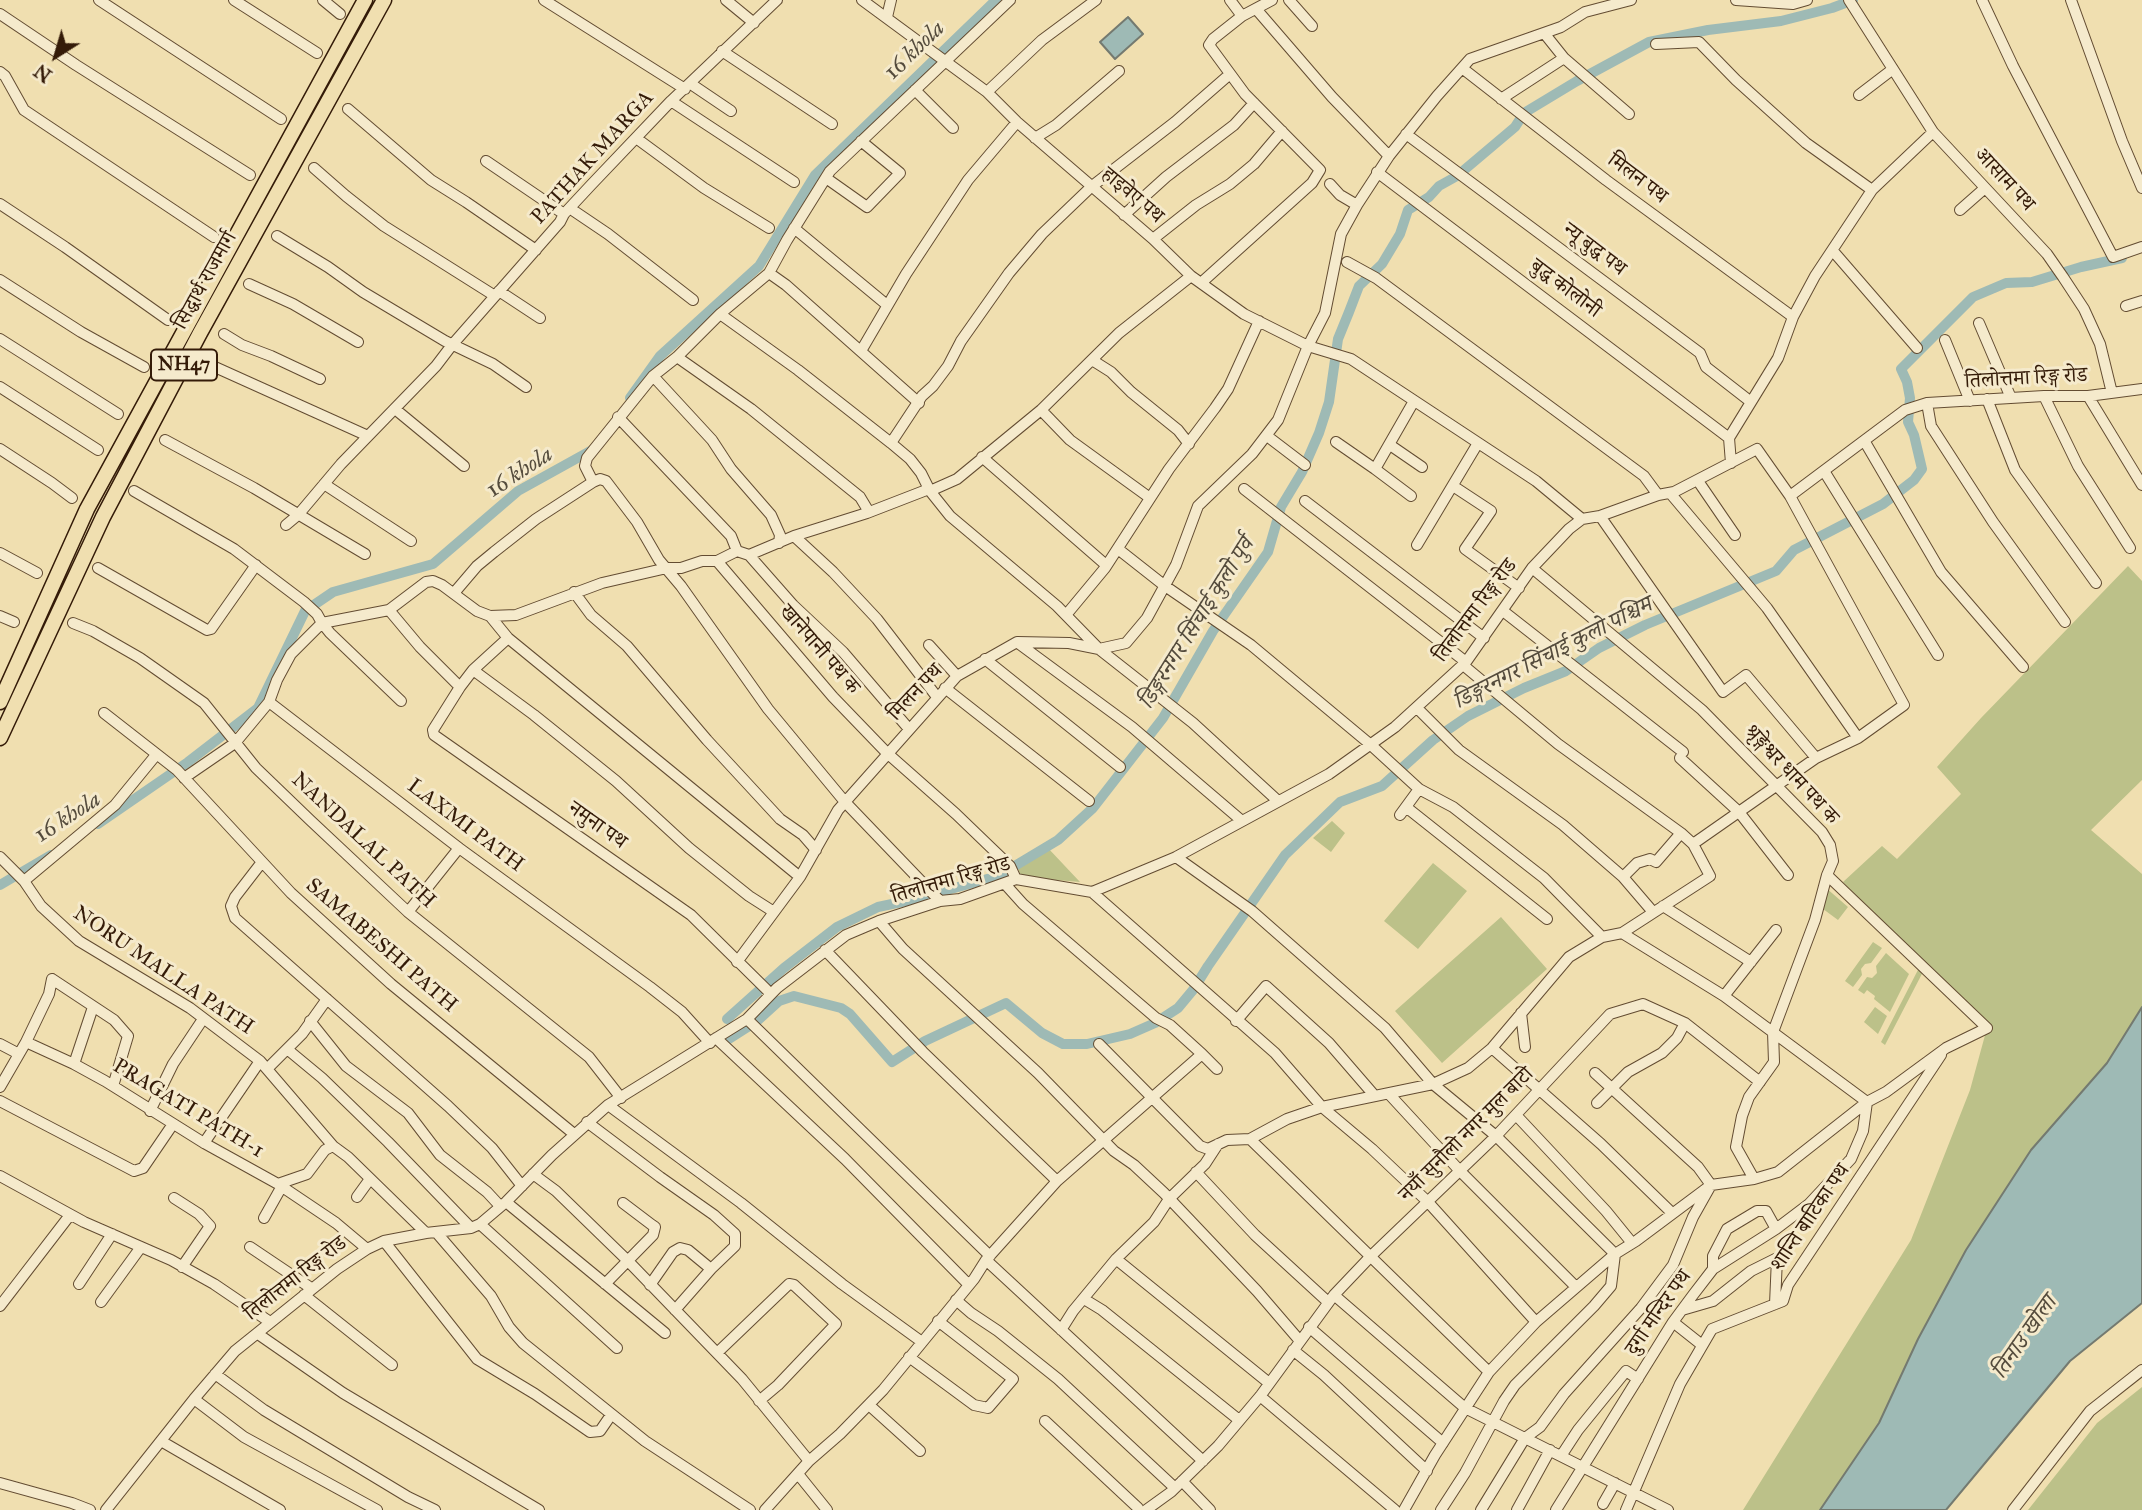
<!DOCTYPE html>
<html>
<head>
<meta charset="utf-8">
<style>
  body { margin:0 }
  #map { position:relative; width:2142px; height:1510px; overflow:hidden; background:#f0dfb0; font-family:"IM FELL Great Primer",serif }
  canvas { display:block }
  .north { position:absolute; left:21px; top:21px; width:70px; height:70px; -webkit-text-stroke:5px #f5eacc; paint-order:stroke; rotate:217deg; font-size:19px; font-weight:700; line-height:28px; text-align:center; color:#341b08 }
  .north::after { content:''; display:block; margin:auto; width:24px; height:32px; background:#341b08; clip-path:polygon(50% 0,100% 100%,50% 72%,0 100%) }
</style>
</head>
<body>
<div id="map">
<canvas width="2142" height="1510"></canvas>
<div class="north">N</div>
</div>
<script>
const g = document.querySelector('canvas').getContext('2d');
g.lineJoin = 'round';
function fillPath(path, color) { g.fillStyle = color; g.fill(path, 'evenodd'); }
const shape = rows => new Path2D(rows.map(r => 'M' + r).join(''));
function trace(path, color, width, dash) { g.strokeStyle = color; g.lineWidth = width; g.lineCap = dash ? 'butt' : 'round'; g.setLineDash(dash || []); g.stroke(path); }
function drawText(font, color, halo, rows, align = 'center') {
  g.font = font + ' "IM FELL Great Primer","Noto Serif Devanagari",serif'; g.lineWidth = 6; g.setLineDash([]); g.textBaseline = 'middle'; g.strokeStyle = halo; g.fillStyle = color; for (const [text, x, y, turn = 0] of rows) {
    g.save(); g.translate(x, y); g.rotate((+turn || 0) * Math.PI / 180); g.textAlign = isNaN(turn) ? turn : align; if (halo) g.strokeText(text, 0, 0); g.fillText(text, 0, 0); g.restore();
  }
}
const green = shape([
  [2128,566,2142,581,2142,780,2091,830,2142,874,2142,1007,2107,1063,2031,1150,1966,1250,1918,1339,1879,1423,1820,1510,1743,1510,1911,1240,1970,1090,1987,1028,1925,968,1885,1045,1881,1042,1921,964,1843,882,1882,846,1897,859,1961,794,1937,767,1981,718],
  [1332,821,1345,833,1331,852,1313,838],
  [1047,847,1080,882,1021,877,1017,865],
  [1433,863,1467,891,1418,949,1384,921],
  [1825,887,1848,907,1838,920,1819,906],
  [1501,917,1547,969,1442,1063,1395,1011],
  [1873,942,1882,948,1871,963,1865,964,1861,969,1862,975,1853,987,1845,981],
  [1886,953,1909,974,1890,1012,1874,999,1875,996,1867,990,1864,994,1858,990,1867,977,1872,978,1877,973,1876,966],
  [1875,1007,1887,1016,1878,1034,1864,1022],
  [2142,1387,2142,1510,2028,1510,2097,1423]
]);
const water = shape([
  [1128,17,1143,34,1115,59,1100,42,1128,17],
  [2142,1007,2142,1303,2070,1361,1946,1510,1820,1510,1879,1423,1918,1339,1966,1250,2031,1150,2107,1063,2142,1007]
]);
const canal = shape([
  [630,398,660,356,759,266,815,175,996,0],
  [98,824,188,762,258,708,305,611,333,592,433,564,518,491,592,450],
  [0,885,51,855],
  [727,1019,784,968,837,927,878,907,911,900,998,876,1058,840,1093,808,1163,718,1213,631,1268,552,1281,507,1302,472,1319,433,1329,402,1338,339,1349,312,1359,286,1382,264,1400,234,1408,210,1429,197,1439,186,1457,176,1515,127,1524,113,1577,81,1649,42,1708,30,1781,21,1832,8,1853,0],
  [724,1042,757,1021,779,1001,794,996,841,1008,850,1014,892,1062,925,1041,1006,1003,1042,1033,1063,1044,1087,1044,1130,1034,1155,1023,1178,1008,1193,990,1208,966,1285,855,1340,802,1382,786,1433,740,1468,716,1524,688,1566,671,1599,648,1645,625,1776,571,1794,550,1883,504,1914,480,1922,469,1914,435,1908,422,1910,398,1907,382,1901,369,1973,297,2006,283,2032,282,2081,267,2122,258]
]);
const minor = shape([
  [99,0,281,119],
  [234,0,317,53],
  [323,0,340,14],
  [544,0,685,89],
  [726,0,754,23],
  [862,0,987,92,1017,122,1153,239,1191,276,1244,314,1308,346,1351,359,1536,481,1582,519],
  [1230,0,1242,16],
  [1289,0,1312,26],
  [1736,0,1793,4,1807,0],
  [1849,0,1933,132,2047,254,2063,277,2084,309,2100,344,2112,393],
  [1982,0,2013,66,2113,257,2142,247],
  [2071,0,2122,141,2142,188],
  [1257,10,1332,97,1389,156],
  [0,14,76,65,250,175],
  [887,17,891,0],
  [1544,33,1564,58,1629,114],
  [1656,44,1699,42,1736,80,1806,143,1872,190],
  [722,51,832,124],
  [1462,68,1606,180,1793,317],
  [0,72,5,76,24,110,214,237],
  [691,84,731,111],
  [915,90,953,128],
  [987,92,1042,40,1096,0],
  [1859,95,1893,69],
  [1501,99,1564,58],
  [671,101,794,182],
  [348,109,431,180,466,202,536,250],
  [1406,134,1700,353,1706,367,1751,402],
  [636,138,704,188,769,228],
  [1035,138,1056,125,1119,71],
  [486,161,564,214],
  [314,168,346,196,384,226,495,296],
  [1377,172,1729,438],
  [826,178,867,207,900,173,861,141],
  [1330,184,1340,195,1357,205],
  [0,204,65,247,168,320],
  [571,209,608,234,693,300],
  [1960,210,1985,188],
  [1124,215,1166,177,1234,125,1254,103],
  [794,228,887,305],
  [277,236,328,267,363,292,445,341,493,364,526,387],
  [1153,239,1196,205,1230,184,1254,164,1282,131],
  [1833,251,1917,348],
  [1347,262,1376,278,1644,476,1658,495],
  [769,273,786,285,919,403],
  [0,280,81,332,144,367],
  [1201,283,1312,183,1320,170,1245,94,1209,45,1213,39,1242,16,1272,0],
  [249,284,293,304,358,342],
  [499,291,540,318],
  [2126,306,2142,301],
  [720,314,798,370,891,443,910,459,921,473,929,489],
  [1979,323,2011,398],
  [224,334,242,345,271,356,320,379],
  [0,339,118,414],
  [1945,340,1970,401],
  [861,351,906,274,968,180,1017,122],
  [677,357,751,409,860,497,869,512],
  [1092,360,1111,372,1131,392,1178,430,1189,444],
  [206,363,368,436],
  [653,376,712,440,731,469,771,515,780,535,779,543],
  [0,387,98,450],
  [2044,396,2078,466,2130,548],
  [2088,396,2142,485],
  [1987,399,2015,470,2096,583],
  [1927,403,1931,426,1993,522,2065,622],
  [395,409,464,466],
  [1041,410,1070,440,1150,498],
  [618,417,731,536,737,551],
  [1267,436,1305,465],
  [165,440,254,488,365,554],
  [1336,442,1375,469,1414,401],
  [1865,442,1941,572,2023,667],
  [891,443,922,396,933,386,948,366,961,341,1009,273,1042,234,1091,187,1175,122,1230,74],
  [1390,445,1422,467],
  [0,449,52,483,72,498],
  [982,457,1106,565],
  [1731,463,1729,438,1778,358,1793,317,1815,276,1872,190,1933,132],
  [1375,469,1411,496],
  [1824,471,1938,655],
  [1698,481,1735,535],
  [593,482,600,479,606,481,637,522,659,560,681,586,768,709,845,802,940,901],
  [324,484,411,541],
  [1453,486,1491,511,1465,549,1519,588],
  [1244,489,1466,662],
  [134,491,234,549,304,602,317,614,322,623,389,610,426,582,433,581,442,585,477,611,490,616,516,615,602,583,667,568,681,568,702,561,717,561,737,551,749,555,794,536,867,513,929,489,930,491,957,479,1041,410,1119,333,1191,276],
  [930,491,950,516,1057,606,1099,649,1193,723,1278,801],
  [1670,493,1767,608,1858,738],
  [1305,501,1484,638],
  [1600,516,1723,692,1746,675,1816,758],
  [286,525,298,515,341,464,436,366,452,345,560,222,564,214,591,185,671,101,777,0],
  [794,536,833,572,877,619,937,697],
  [1417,545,1478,443],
  [1118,549,1165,586,1251,645,1371,745,1419,789,1453,807,1544,878,1602,937],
  [0,553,37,573],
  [749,555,793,605,843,652,909,729],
  [717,561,833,697,887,753,956,814,1010,866,1016,879],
  [98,568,207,630,211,629,256,565],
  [574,592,591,615,627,646,707,740,780,819,803,835,816,850],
  [454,593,477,566,494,552,536,519,593,482,585,466,587,458,653,376,677,357,720,314,769,273,787,240,830,171,1010,0],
  [389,610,420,647,460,687,473,670],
  [1503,611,1683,752],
  [1066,615,1105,568,1169,469,1215,408,1228,389,1259,321],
  [0,616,14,622],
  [490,616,508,638,800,877],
  [73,623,93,631,140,658,204,703,256,768,310,820,408,912,589,1057,621,1098],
  [508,638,473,670,534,715,616,781,689,848,749,896,774,912],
  [1018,643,1132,727,1242,821],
  [929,645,957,676],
  [985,659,1120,767],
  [460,687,433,730,434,735,691,915,771,994],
  [945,688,1089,801],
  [401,701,330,633,322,623,291,654,277,680,269,702,459,848,650,987,682,1012,710,1043],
  [1417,708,1459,750,1563,825,1623,877,1653,912],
  [104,713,177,770,291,893,391,984,574,1134],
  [1680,758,1739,812,1788,875],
  [184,778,235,743,269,702],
  [1406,807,1547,919],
  [1400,815,1419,789],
  [1693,844,1816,758,1858,738,1904,705,1790,496],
  [0,857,24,881,41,906,79,941,190,1008,260,1061,333,1146,348,1157,426,1233],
  [1176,857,1252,911,1385,1028,1433,1084,1496,1136,1615,1254,1611,1286,1594,1306,1515,1385,1504,1401,1465,1473,1441,1510],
  [262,862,235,897,231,906,235,918,448,1106,492,1148,522,1186],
  [1623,877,1637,863,1650,859,1656,862,1681,833],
  [24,881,115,805,156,755],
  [1092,892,1275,1053,1322,1107,1372,1149,1428,1202,1536,1322],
  [1663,906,1751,962],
  [408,912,459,848],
  [879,921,903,949,1038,1073,1114,1151,1134,1165,1164,1193,1257,1291,1300,1341],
  [1622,933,1724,996,1867,1102],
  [825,950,923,1052,1057,1181],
  [737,962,800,877,838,810,957,676,1017,642,1069,643,1099,649,1126,643,1147,618,1176,565,1198,506,1252,454,1278,420,1308,346,1325,313,1341,234,1357,205,1389,156,1437,96,1470,59,1561,27,1585,12,1631,0],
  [1724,996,1776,930],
  [1521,1013,1525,1047],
  [747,1019,990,1256],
  [310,1021,346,1066,408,1113,440,1155,487,1192,500,1206],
  [1236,1021,1266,986,1329,1043,1374,1095],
  [716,1038,845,1159,969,1285],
  [26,1042,49,994,52,979,114,1020,128,1036,113,1086],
  [0,1044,19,1054],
  [1099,1044,1200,1146,1208,1149,1227,1140,1250,1139],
  [1492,1048,1601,1144,1672,1213],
  [287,1049,322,1078,388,1142,471,1228],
  [1202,1054,1217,1069],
  [74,1064,93,1007],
  [267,1069,302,1034,327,999],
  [0,1087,26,1042,74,1064,105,1081,204,1143,278,1184,336,1223,367,1249],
  [1389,1094,1460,1171,1576,1287],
  [0,1101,134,1171,143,1168,173,1124],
  [1597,1103,1628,1072,1662,1053,1677,1038,1685,1023],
  [608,1105,741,1203,842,1284,922,1342],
  [150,1111,173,1064,203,1019],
  [1516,1115,1606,1211,1632,1243],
  [587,1122,660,1177,714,1215,735,1234,735,1246,711,1269,675,1310],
  [1250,1139,1287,1119,1322,1107,1433,1084,1468,1068,1492,1048,1569,957,1602,937,1622,933,1710,876,1693,844,1681,833,1558,744,1463,665],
  [1250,1139,1489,1372],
  [204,1143,260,1061],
  [1196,1172,1255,1235,1328,1302],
  [533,1174,556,1191,628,1261,742,1379,809,1461],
  [0,1176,84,1222,171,1260,214,1284,270,1322],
  [1754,1179,1736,1147,1742,1116,1749,1097,1774,1062,1773,1032,1815,920,1827,875],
  [278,1184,307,1174,325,1150,333,1146],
  [357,1197,370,1179],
  [174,1198,199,1214,210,1226,182,1267],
  [506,1202,665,1333],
  [264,1218,282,1186],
  [480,1224,617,1348],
  [436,1232,491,1296,509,1327,523,1343,645,1441,750,1510],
  [384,1241,477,1359,535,1394,590,1432,600,1431,611,1415],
  [250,1247,311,1288],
  [1116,1259,1269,1383],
  [986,1260,1203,1461],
  [1713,1269,1713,1256,1727,1229,1757,1211,1766,1211,1776,1229],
  [79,1284,112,1234],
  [605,1284,653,1235,655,1227,652,1225,623,1203],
  [650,1285,673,1252,680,1248,688,1250,711,1269],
  [304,1295,392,1365],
  [1334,1295,1465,1408,1668,1510],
  [1084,1299,1102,1310,1239,1420],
  [956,1300,971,1313,998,1331,1058,1379,1175,1488],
  [101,1302,141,1247],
  [0,1306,70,1215],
  [1682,1310,1713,1301,1751,1271,1777,1258,1775,1304],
  [1673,1322,1702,1345],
  [1309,1327,1443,1443],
  [1061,1330,1073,1311,1116,1259,1154,1222,1169,1199,1205,1164,1218,1144],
  [258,1334,343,1393,539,1510],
  [1293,1350,1324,1375,1427,1471],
  [717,1353,789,1284,794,1285,836,1324,778,1385,759,1401],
  [909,1357,974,1405,988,1408,1013,1379,938,1321],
  [215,1374,264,1410,408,1497,435,1510],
  [1260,1396,1395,1510],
  [194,1399,244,1437,377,1510],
  [869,1405,920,1451],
  [1045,1421,1138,1508],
  [161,1441,280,1510],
  [1561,1456,1578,1430,1626,1371,1638,1379],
  [798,1474,827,1510],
  [1182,1481,1210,1510],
  [0,1483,72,1503,90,1510],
  [1603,1504,1615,1483],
  [106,1510,194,1399,235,1351,337,1269,367,1249,384,1241,426,1233,471,1228,480,1224,506,1202,552,1155,608,1105,747,1019,777,988,846,935,879,921,940,901,960,899,1016,879,1092,892,1176,857,1329,774,1395,727,1466,662,1532,568,1569,529,1582,519,1600,516,1658,495,1674,492,1757,449,1790,496,1905,410,1927,403,2044,396,2088,396,2142,389],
  [765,1510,809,1461,840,1434,883,1390,974,1279,986,1260,1057,1181,1202,1054,1170,1025,1156,1018,1023,904,1005,884],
  [1146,1510,1171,1492,1218,1446,1261,1395,1334,1295,1372,1255,1496,1136,1610,1014,1643,1004,1685,1023,1760,1082],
  [1404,1510,1435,1455,1489,1372,1536,1322,1615,1254,1636,1241,1711,1185,1754,1179,1778,1172,1867,1102,1886,1092,1946,1048,1987,1028,1827,875,1833,861,1830,845,1822,832,1702,710,1532,568],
  [1481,1510,1525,1438,1540,1427,1564,1394,1641,1308,1673,1265,1693,1217,1711,1185,1698,1167,1595,1073],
  [1517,1510,1550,1450],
  [1556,1510,1673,1322,1693,1295,1713,1269,1776,1229,1809,1204,1851,1159,1863,1131,1867,1102],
  [1626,1510,1680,1384,1712,1329,1783,1301,1788,1285,1941,1055],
  [2013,1510,2090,1411,2142,1370]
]);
const highway = shape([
  [0,702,87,509,365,0],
  [0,738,103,517,200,333,384,0]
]);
const shields = [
  [184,365,66]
];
const shieldNames = [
  ["NH47",184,365]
];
const streetNames = [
  ["PATHAK MARGA",593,158,-48],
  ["मिलन पथ",1637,179,37],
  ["आसाम पथ",2004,180,47],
  ["हाइवेए पथ",1132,196,40],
  ["न्यू बुद्ध पथ",1594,250,37],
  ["सिद्धार्थ राजमार्ग",206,281,-61],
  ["बुद्ध कोलोनी",1565,289,37],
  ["तिलोत्तमा रिङ्ग रोड",2026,379,-3],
  ["तिलोत्तमा रिङ्ग रोड",1476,611,-53],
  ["खानेपानी पथ क",819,650,49],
  ["मिलन पथ",916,693,-47],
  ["श्रृङ्गेश्वर धाम पथ क",1791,775,47],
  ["LAXMI PATH",465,826,37],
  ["नमुना पथ",597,826,35],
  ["NANDALAL PATH",363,841,43],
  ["तिलोत्तमा रिङ्ग रोड",951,881,-16],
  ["SAMABESHI PATH",381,946,41],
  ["NORU MALLA PATH",163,971,34],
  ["PRAGATI PATH-1",188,1109,31],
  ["नयाँ सुनौलो नगर मुल बाटो",1467,1135,-45],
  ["शान्ति बाटिका पथ",1811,1218,-56],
  ["तिलोत्तमा रिङ्ग रोड",296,1279,-38],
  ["दुर्गा मन्दिर पथ",1659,1313,-55]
];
const waterNames = [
  ["16 khola",915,51,-44],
  ["16 khola",520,473,-33],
  ["डिङ्गरनगर सिंचाई कुलो पुर्व",1197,624,-58],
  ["डिङ्गरनगर सिंचाई कुलो पश्चिम",1553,654,-27],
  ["16 khola",68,818,-33],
  ["तिनाउ खोला",2025,1338,-55]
];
fillPath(green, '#bcc189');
fillPath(water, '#9ebab5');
trace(water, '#747a70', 2);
trace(canal, '#9ebab5', 10);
trace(minor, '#634c32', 12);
trace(highway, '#341b08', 17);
trace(minor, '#f5eacc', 10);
trace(highway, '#f0dfb0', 14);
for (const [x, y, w] of shields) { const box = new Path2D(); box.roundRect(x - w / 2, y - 15.5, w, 31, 5); g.fillStyle = '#f5eacc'; g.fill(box); trace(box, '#341b08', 2); }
drawText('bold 19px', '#341b08', null, shieldNames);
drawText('21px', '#341b08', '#f5eacc', streetNames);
drawText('italic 23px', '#544b3c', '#f5eacc', waterNames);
</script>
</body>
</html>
